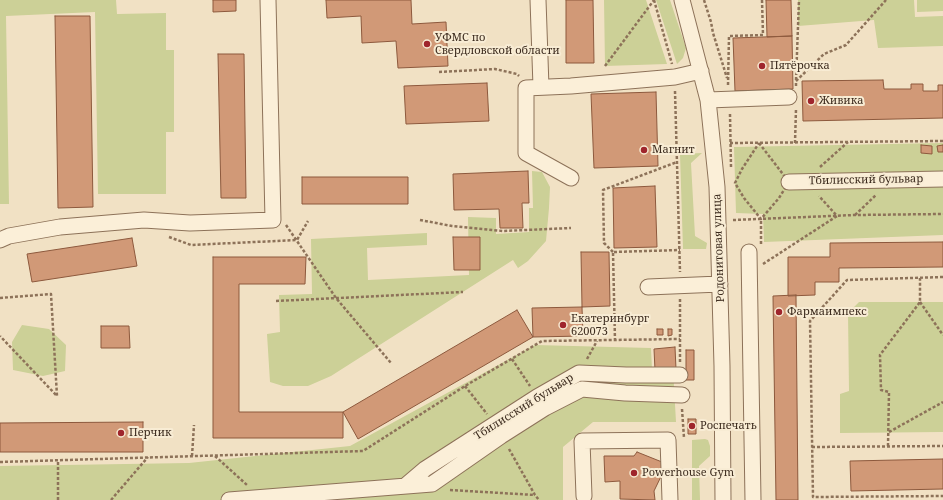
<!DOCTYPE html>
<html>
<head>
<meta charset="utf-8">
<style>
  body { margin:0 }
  canvas { display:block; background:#f1e1c4 }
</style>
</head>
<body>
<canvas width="943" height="500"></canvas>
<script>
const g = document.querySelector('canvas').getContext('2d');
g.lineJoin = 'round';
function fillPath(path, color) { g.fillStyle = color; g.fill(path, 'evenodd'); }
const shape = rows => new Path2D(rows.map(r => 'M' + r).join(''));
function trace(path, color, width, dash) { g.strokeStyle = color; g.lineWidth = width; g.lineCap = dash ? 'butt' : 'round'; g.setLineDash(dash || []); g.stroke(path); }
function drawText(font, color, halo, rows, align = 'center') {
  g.font = font + ' "Noto Serif",serif'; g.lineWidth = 4; g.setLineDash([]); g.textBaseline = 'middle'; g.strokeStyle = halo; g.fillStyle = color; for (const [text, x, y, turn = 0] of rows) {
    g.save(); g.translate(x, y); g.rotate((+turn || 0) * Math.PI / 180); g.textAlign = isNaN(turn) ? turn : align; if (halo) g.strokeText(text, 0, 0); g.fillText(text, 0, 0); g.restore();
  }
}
const green = shape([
  [0,0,116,0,117,14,166,13,166,50,174,50,174,132,166,132,166,194,98,194,95,12,6,16,9,204,0,204],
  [604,0,646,0,667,64,605,66],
  [656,0,670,0,686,48,683,58,677,64],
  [798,0,914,0,915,17,943,16,943,46,878,48,874,20,798,26],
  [917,0,943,0,943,11,917,12],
  [943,143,943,235,764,242,763,214,736,213,734,147],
  [702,153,691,163,695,236,707,243,706,249,683,249,680,154],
  [532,171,542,172,550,187,549,208,546,241,528,261,518,268,513,260,331,376,308,386,283,386,270,382,267,334,280,332,279,295,312,294,311,239,427,233,427,245,367,248,368,280,469,275,468,217,496,218,496,234,529,232,529,208,533,208],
  [859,302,943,302,943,432,840,433,840,394,849,391,848,313],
  [22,325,49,329,66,345,65,371,43,376,13,370,12,342],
  [535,345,651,348,652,370,673,369,676,422,593,422,563,447,563,500,0,500,0,466,189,463,350,446],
  [705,439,708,440,710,446,710,456,699,466,700,500,692,500,692,440]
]);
const building = shape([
  [213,0,236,0,236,11,213,12,213,0],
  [326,0,411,0,412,24,446,22,448,66,398,68,396,41,362,43,361,16,327,18,326,0],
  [566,0,593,0,594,63,566,63,566,0],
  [766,0,791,0,792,36,767,37,766,0],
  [55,16,90,16,93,207,58,208,55,16],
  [792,36,793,89,735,91,733,38,792,36],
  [218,54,244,54,246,198,221,198,218,54],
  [883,80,884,89,911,89,911,84,923,84,923,91,938,91,938,85,943,85,943,118,803,121,802,81,883,80],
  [487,83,489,121,406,124,404,86,487,83],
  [656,92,658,166,594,168,591,94,656,92],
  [921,145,932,146,932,154,921,153,921,145],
  [943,145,943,152,938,152,937,146,943,145],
  [528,171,529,203,522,203,523,228,500,228,499,209,454,210,453,174,528,171],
  [302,177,408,177,408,204,302,204,302,177],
  [655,186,657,247,614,248,613,188,655,186],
  [453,237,480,237,480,270,454,270,453,237],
  [132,238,137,266,32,282,27,254,132,238],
  [943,242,943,267,839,268,839,282,815,282,815,295,788,296,788,257,830,257,830,243,943,242],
  [581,252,609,252,610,306,582,307,581,252],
  [213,257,306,257,305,284,239,284,239,412,343,412,343,438,213,438,213,257],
  [796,295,798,500,776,500,773,296,796,295],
  [582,307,583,336,533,337,532,308,582,307],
  [517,310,533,337,358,439,343,412,517,310],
  [101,326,129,326,130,348,101,348,101,326],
  [657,329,663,329,663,335,657,335,657,329],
  [668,329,672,329,672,335,668,336,668,329],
  [675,347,676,369,655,370,654,349,675,347],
  [686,350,694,350,694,380,686,380,686,350],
  [688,419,696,419,696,434,688,434,688,419],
  [143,422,143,452,0,452,0,423,143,422],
  [637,452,667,464,654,491,655,500,620,499,620,481,605,482,604,456,634,456,637,452],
  [943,459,943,489,851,491,850,461,943,459]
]);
const path = shape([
  [654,0,672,64],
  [704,0,711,22,713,33,727,78],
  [605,66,654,0],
  [439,72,495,69,517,74,519,76],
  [796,80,799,0],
  [728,85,729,36,763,35,762,0],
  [796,86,796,81,824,54,846,45,886,0],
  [675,91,680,272],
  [730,114,731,167],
  [730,143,943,141],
  [759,143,789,182,779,198,761,219,744,198,735,183,742,169,759,143],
  [795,143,796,109],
  [820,167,848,142],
  [855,215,876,195],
  [420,220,452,226,503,231,571,228],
  [733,220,855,215,943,214],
  [286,225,336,298,391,363],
  [169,237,191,245,297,240,308,221],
  [761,244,761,219],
  [613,252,604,243,603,190,677,162],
  [763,264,837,216,819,196],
  [943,277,847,280,810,321,813,497,943,496],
  [0,298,51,294,57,396,0,336],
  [680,299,680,362],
  [276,301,463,292],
  [920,302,943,335],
  [615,341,613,252,680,250],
  [512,359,530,386],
  [587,359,597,341],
  [465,386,487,414],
  [682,409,684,438],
  [889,432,943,402],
  [888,446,889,392,881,390,880,355,920,302,920,278],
  [812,447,943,446],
  [509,449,535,495,539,500],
  [192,456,194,425],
  [215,456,247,485],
  [0,462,363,451,465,386,542,341,680,339],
  [450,490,535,495],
  [58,500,58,460],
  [111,500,148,457]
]);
const minor = shape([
  [538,0,541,87],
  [682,0,708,100,717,187,722,366,723,500],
  [708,100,789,97],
  [571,178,526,153,526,88,571,86,675,77,701,71],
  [789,182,943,179],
  [0,240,9,236,60,227,144,220,190,223,273,220,268,0],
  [749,252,753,500],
  [648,287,720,284],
  [405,486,425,469,537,397,579,373,626,375,680,375],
  [584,496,582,441,668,440,670,500],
  [229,500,432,484,501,436,545,408,582,389,625,393,682,395]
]);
const markers = [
  [427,44,4,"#9f252c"],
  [762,66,4,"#9f252c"],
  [811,101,4,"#9f252c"],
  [644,150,4,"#9f252c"],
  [779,312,4,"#9f252c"],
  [563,325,4,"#9f252c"],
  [692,426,4,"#9f252c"],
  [121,433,4,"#9f252c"],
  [634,473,4,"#9f252c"]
];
const poiNames = [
  ["УФМС по",435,38],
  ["Свердловской области",435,51],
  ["Пятёрочка",770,66],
  ["Живика",819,101],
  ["Магнит",652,150],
  ["Фармаимпекс",787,312],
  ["Екатеринбург",571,319],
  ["620073",571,332],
  ["Роспечать",700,426],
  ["Перчик",129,433],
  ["Powerhouse Gym",642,473]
];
const streetNames = [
  ["Тбилисский бульвар",866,180,-1],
  ["Родонитовая улица",719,248,-92],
  ["Тбилисский бульвар",524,407,-32]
];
fillPath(green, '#ccd097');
fillPath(building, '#d19977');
trace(building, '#8d593d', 1);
trace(minor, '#8d7259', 17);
trace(path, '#8d7259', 2.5, [3, 2]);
trace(minor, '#fbefd8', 15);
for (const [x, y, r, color] of markers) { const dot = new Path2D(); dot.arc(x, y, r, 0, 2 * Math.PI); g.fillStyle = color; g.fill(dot); trace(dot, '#f8ecd4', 1.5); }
drawText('11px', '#3c2b1e', '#f8ecd4', poiNames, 'left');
drawText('11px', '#3c2b1e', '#f8ecd4', streetNames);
</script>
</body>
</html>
